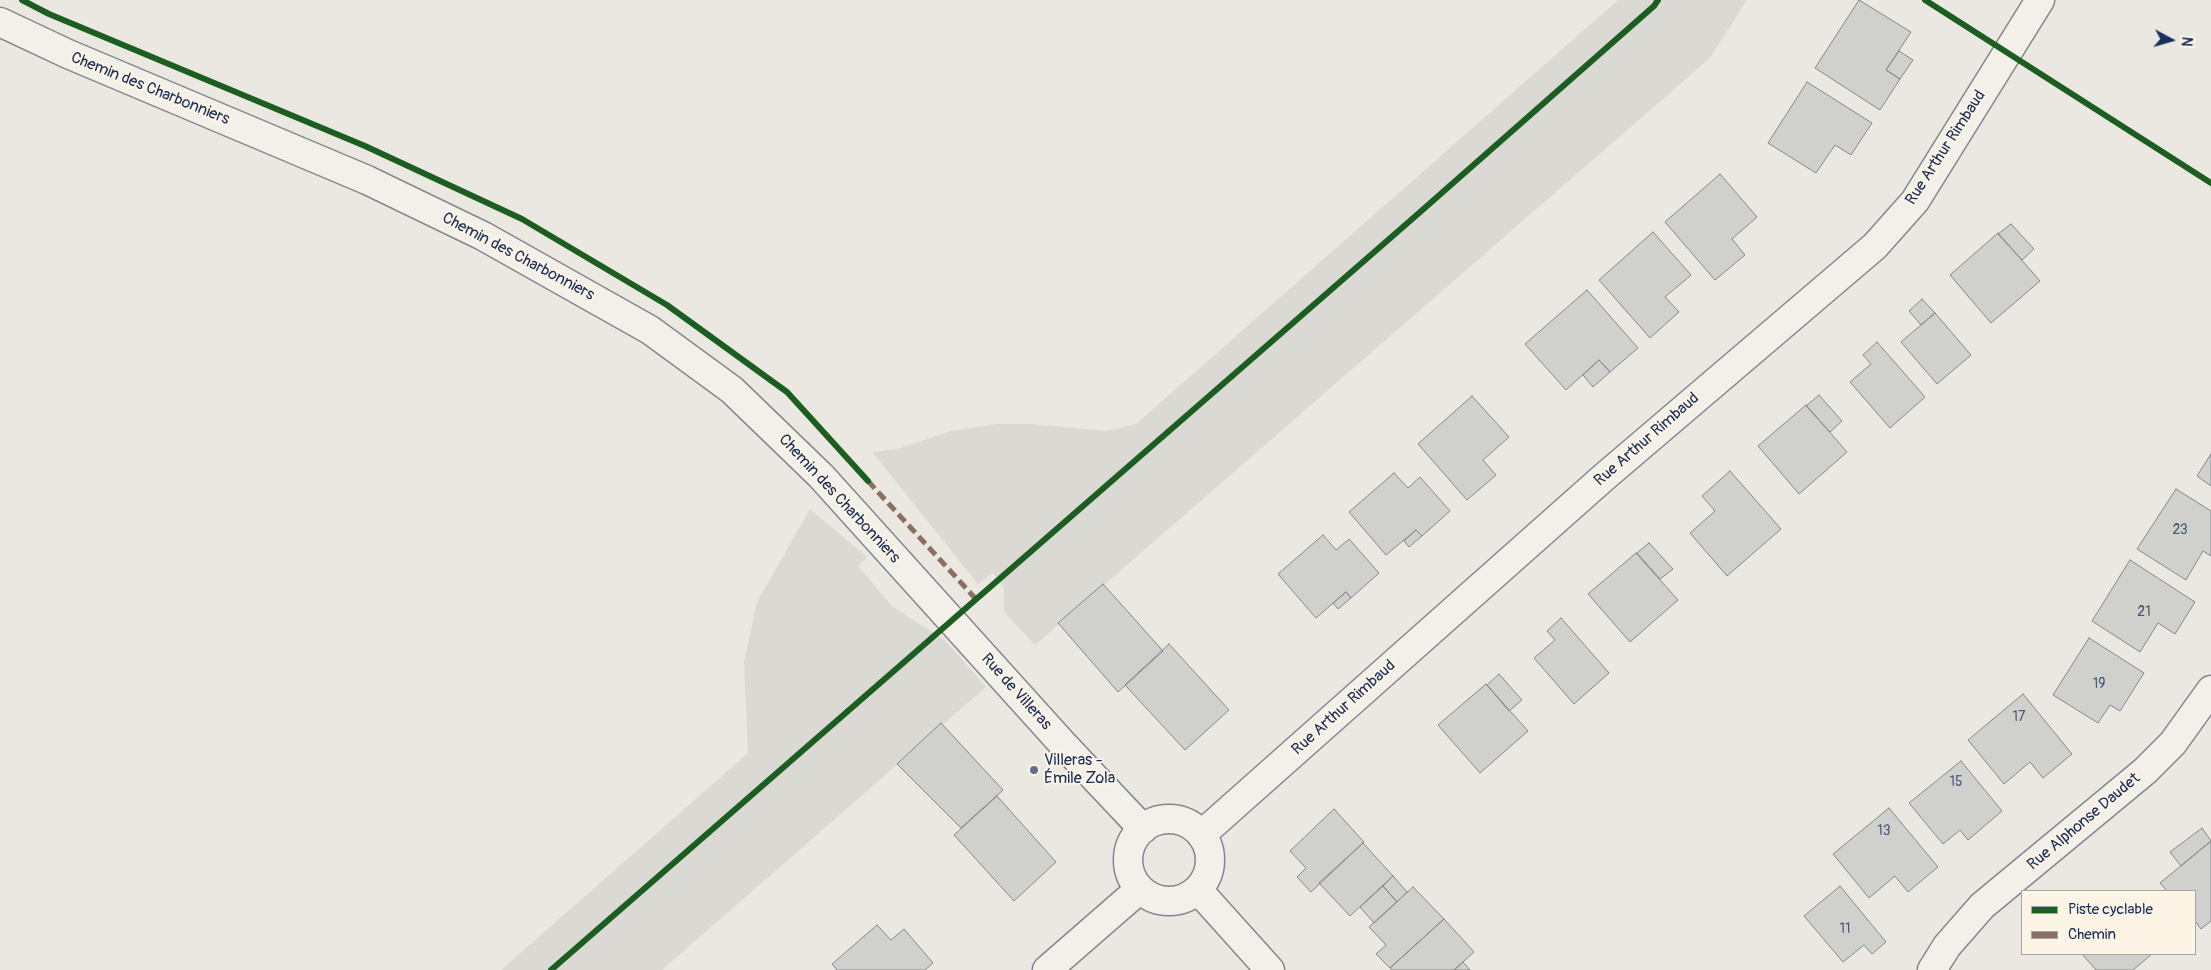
<!DOCTYPE html>
<html>
<head>
<meta charset="utf-8">
<style>
  body { margin:0 }
  #map { position:relative; width:2211px; height:970px; overflow:hidden; background:#eae8e1; font-family:Pangolin,sans-serif }
  canvas { display:block }
  .legend { position:absolute; left:2021px; top:890px; width:175px; height:65px; box-sizing:border-box; background:#fcf5e5; border:1px solid #a2a6af; margin:0; padding:6px 9px; list-style:none; font-size:15px; color:#1b2f5e }
  .legend li { display:flex; align-items:center; gap:10px; height:25px }
  .legend b { width:25px; border:1px solid #a2a6af }
  .north { position:absolute; left:2146px; top:15px; width:50px; height:50px; -webkit-text-stroke:4px #fcf5e5; paint-order:stroke; rotate:96deg; font-size:14px; font-weight:700; line-height:20px; text-align:center; color:#1b2f5e }
  .north::after { content:''; display:block; margin:auto; width:18px; height:22px; background:#1b2f5e; clip-path:polygon(50% 0,100% 100%,50% 72%,0 100%) }
</style>
</head>
<body>
<div id="map">
<canvas width="2211" height="970"></canvas>
<ul class="legend">
<li><b style="height:6px;background:#1b5e20"></b>Piste cyclable</li>
<li><b style="height:6px;background:#8d6e63"></b>Chemin</li>
</ul>
<div class="north">N</div>
</div>
<script>
const g = document.querySelector('canvas').getContext('2d');
g.lineJoin = 'round';
function fillPath(path, color) { g.fillStyle = color; g.fill(path, 'evenodd'); }
const shape = rows => new Path2D(rows.map(r => 'M' + r).join(''));
function trace(path, color, width, dash) { g.strokeStyle = color; g.lineWidth = width; g.lineCap = dash ? 'butt' : 'round'; g.setLineDash(dash || []); g.stroke(path); }
function drawText(font, color, halo, rows, align = 'center') {
  g.font = font + ' Pangolin,sans-serif'; g.lineWidth = 4; g.setLineDash([]); g.textBaseline = 'middle'; g.strokeStyle = halo; g.fillStyle = color; for (const [text, x, y, turn = 0] of rows) {
    g.save(); g.translate(x, y); g.rotate((+turn || 0) * Math.PI / 180); g.textAlign = isNaN(turn) ? turn : align; if (halo) g.strokeText(text, 0, 0); g.fillText(text, 0, 0); g.restore();
  }
}
const green = shape([
  [1618,0,1747,0,1710,58,1035,645,1004,612,1004,587,993,573,978,584,872,452,898,449,951,431,996,424,1029,424,1107,431,1136,424],
  [810,509,867,557,858,566,893,607,945,640,986,687,662,970,501,970,748,753,744,662,757,602]
]);
const building = shape([
  [1859,0,1911,32,1886,70,1900,79,1880,110,1815,68,1859,0],
  [1899,51,1913,60,1900,79,1886,70,1899,51],
  [1807,82,1872,123,1851,155,1835,145,1816,173,1768,143,1807,82],
  [1720,174,1757,217,1732,239,1745,255,1715,280,1665,222,1720,174],
  [2011,224,2034,249,2022,260,1998,234,2011,224],
  [1653,232,1691,275,1665,297,1679,312,1650,338,1599,280,1653,232],
  [1998,233,2040,281,1991,323,1950,275,1998,233],
  [1587,290,1638,348,1610,372,1599,360,1566,390,1525,344,1587,290],
  [1922,299,1935,313,1921,325,1909,311,1922,299],
  [1935,313,1971,355,1937,384,1901,342,1935,313],
  [1877,342,1925,397,1890,428,1850,382,1871,364,1863,355,1877,342],
  [1599,360,1610,372,1593,387,1583,375,1599,360],
  [1819,395,1842,421,1830,432,1806,406,1819,395],
  [1472,396,1509,437,1483,460,1496,475,1467,500,1418,444,1472,396],
  [1806,405,1847,452,1799,494,1758,446,1806,405],
  [2211,454,2211,486,2197,476,2211,454],
  [1730,471,1781,529,1727,576,1690,533,1715,511,1702,496,1730,471],
  [1394,473,1408,488,1420,477,1450,511,1422,536,1416,530,1386,555,1349,512,1394,473],
  [2176,489,2211,511,2211,556,2203,551,2186,580,2137,549,2176,489],
  [1416,530,1422,536,1409,547,1404,541,1416,530],
  [1323,535,1336,550,1349,539,1379,573,1351,598,1346,592,1316,618,1278,574,1323,535],
  [1649,543,1673,569,1660,579,1637,553,1649,543],
  [1636,553,1678,600,1630,642,1588,594,1636,553],
  [2130,560,2195,602,2175,634,2158,623,2140,652,2092,621,2130,560],
  [1103,584,1163,651,1118,692,1058,623,1103,584],
  [1346,592,1351,598,1338,609,1333,603,1346,592],
  [1561,618,1609,673,1574,704,1534,658,1555,640,1547,631,1561,618],
  [2089,638,2144,673,2120,711,2110,705,2098,723,2053,695,2089,638],
  [1169,644,1229,710,1185,750,1125,685,1169,644],
  [1499,674,1522,700,1509,711,1487,685,1499,674],
  [1486,684,1528,731,1480,773,1438,725,1486,684],
  [2023,694,2072,754,2043,778,2030,762,2004,784,1968,740,2023,694],
  [941,723,1003,790,961,828,897,764,941,723],
  [1961,761,2002,811,1968,840,1960,830,1943,844,1909,803,1961,761],
  [997,796,1056,862,1014,901,954,835,997,796],
  [1889,808,1938,867,1908,892,1895,876,1869,898,1833,854,1889,808],
  [1334,809,1364,842,1311,892,1297,877,1306,868,1290,851,1334,809],
  [2202,828,2211,841,2181,866,2170,852,2202,828],
  [2211,841,2211,921,2201,929,2195,921,2195,891,2167,891,2160,883,2211,841],
  [1363,843,1393,876,1350,916,1319,883,1363,843],
  [1393,876,1407,892,1397,902,1383,886,1393,876],
  [1383,886,1397,902,1374,923,1360,907,1383,886],
  [1840,886,1886,942,1872,954,1864,945,1843,962,1804,916,1840,886],
  [1413,887,1444,919,1390,968,1376,954,1386,945,1369,927,1413,887],
  [1444,919,1474,952,1454,970,1392,970,1390,968,1444,919],
  [877,925,891,940,904,929,933,963,925,970,837,970,832,964,877,925],
  [2082,954,2152,954,2133,970,2096,970,2082,954],
  [1463,962,1470,970,1454,970,1463,962]
]);
const street = shape([
  [0,22,68,54,367,180,483,236,650,330,732,390,821,476,1061,742,1143,829],
  '1128 860a41 41 0 1 1 82 0a41 41 0 1 1-82 0Z',
  [1201,835,1603,478,1875,246,1915,201,2040,0],
  [1198,890,1270,970],
  [1047,970,1140,889],
  [1932,970,1947,946,1982,906,2145,771,2173,743,2211,690]
]);
const quiet = shape([
  [868,481,975,598]
]);
const cycleway = shape([
  [22,0,49,14,365,146,522,219,667,305,787,392,868,481],
  [1925,0,2211,183],
  [551,970,1419,213,1654,6,1658,0]
]);
const markers = [
  [1034,770,5,"#63708c"]
];
const numberNames = [
  ["23",2180,530],
  ["21",2144,612],
  ["19",2099,684],
  ["17",2019,717],
  ["15",1956,782],
  ["13",1884,831],
  ["11",1845,929]
];
const streetNames = [
  ["Chemin des Charbonniers",150,89,22],
  ["Rue Arthur Rimbaud",1946,148,-57],
  ["Chemin des Charbonniers",518,257,28],
  ["Rue Arthur Rimbaud",1647,440,-41],
  ["Chemin des Charbonniers",839,499,47],
  ["Rue de Villeras",1016,692,48],
  ["Rue Arthur Rimbaud",1344,708,-42],
  ["Rue Alphonse Daudet",2084,822,-40]
];
const poiNames = [
  ["Villeras -",1044,761],
  ["Émile Zola",1044,779]
];
fillPath(green, '#dbd9d4');
fillPath(building, '#d0d0cd');
trace(building, '#84878d', 1);
trace(street, '#84878d', 31);
trace(street, '#f3f0ea', 28);
trace(quiet, '#8d6e63', 5, [10, 5]);
trace(cycleway, '#1b5e20', 6);
for (const [x, y, r, color] of markers) { const dot = new Path2D(); dot.arc(x, y, r, 0, 2 * Math.PI); g.fillStyle = color; g.fill(dot); trace(dot, '#fcf5e5', 2); }
drawText('14px', '#48577a', null, numberNames);
drawText('16px', '#1b2f5e', '#fcf5e5', streetNames);
drawText('16px', '#1b2f5e', '#fcf5e5', poiNames, 'left');
</script>
</body>
</html>
